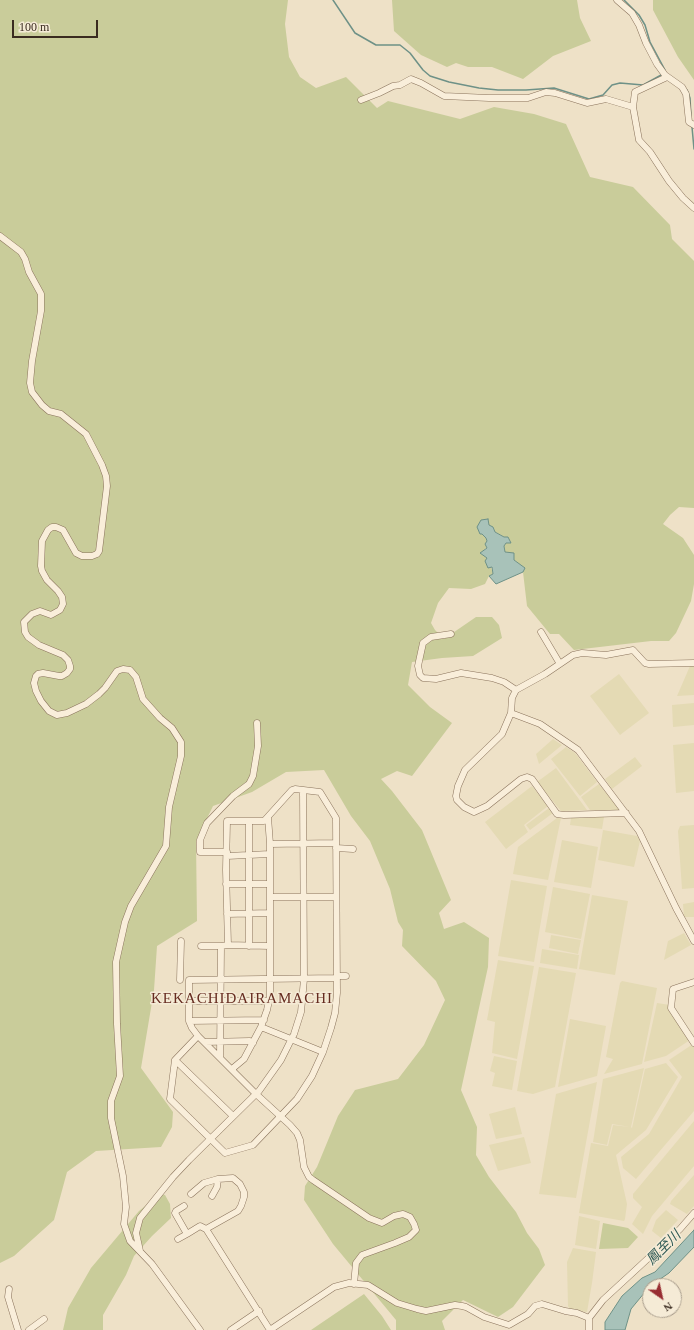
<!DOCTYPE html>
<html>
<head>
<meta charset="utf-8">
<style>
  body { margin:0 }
  #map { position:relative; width:694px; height:1330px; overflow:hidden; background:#eee1c7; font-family:"Times New Roman",serif }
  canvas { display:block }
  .north { position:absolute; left:642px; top:1278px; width:40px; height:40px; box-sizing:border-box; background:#f5ebd6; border:1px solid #aa9e8d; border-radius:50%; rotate:146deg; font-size:11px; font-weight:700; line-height:16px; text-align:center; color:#3a2b20 }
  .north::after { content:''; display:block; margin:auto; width:14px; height:18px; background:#982d32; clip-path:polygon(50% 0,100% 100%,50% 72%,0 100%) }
  .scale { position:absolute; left:12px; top:20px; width:86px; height:18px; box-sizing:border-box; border:2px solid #3a2b20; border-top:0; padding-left:5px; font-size:12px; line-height:14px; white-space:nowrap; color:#3a2b20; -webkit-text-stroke:3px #f5ebd6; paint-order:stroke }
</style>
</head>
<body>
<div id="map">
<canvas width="694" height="1330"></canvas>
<div class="north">N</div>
<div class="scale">100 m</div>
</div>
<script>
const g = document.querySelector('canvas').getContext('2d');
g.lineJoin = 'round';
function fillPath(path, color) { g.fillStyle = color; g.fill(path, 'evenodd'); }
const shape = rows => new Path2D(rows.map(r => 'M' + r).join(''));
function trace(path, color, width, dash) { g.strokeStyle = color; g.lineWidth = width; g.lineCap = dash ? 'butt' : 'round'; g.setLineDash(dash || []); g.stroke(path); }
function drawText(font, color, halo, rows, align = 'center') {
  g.font = font + ' "Times New Roman","Noto Sans JP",serif'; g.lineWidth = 3; g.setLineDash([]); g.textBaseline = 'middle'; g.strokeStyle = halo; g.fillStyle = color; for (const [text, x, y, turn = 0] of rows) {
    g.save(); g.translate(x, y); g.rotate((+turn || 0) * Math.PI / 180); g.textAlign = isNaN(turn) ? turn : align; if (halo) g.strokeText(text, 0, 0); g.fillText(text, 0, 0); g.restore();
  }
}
const farmland = shape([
  [690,666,694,666,694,695,677,696],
  [619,674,649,713,620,735,590,696],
  [694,703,694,725,673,727,672,705],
  [553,739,562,745,539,764,536,754],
  [694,743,694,791,676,793,673,745],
  [566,747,575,753,597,782,580,796,551,759],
  [635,757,642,766,612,789,605,779],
  [556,768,587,810,561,811,537,782],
  [599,784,620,810,590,810,581,797],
  [532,786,548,806,524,825,528,832,506,849,485,822],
  [549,808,553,813,530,830,526,825],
  [604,817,602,829,570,825,571,818],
  [557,818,561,818,548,880,513,874,518,847],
  [694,825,694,888,682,889,678,831,680,826],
  [603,830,637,836,640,841,634,867,598,860],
  [562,840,598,847,591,888,554,882],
  [511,880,547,886,534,962,498,956],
  [553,887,590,894,581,939,545,932],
  [592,895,628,901,615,975,579,969],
  [694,902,694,917,684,917,683,904],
  [684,933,691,945,664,960,668,941],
  [551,935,581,940,578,954,549,948],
  [542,949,579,955,577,969,540,963],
  [498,960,534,966,517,1059,492,1053,495,1022,487,1020],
  [539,967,576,973,555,1087,533,1094,517,1091],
  [622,981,657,988,642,1064,604,1074,613,1059,606,1057,620,983],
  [657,1003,670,1005,690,1040,666,1056,644,1062],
  [570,1019,606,1026,597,1076,558,1087],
  [693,1044,694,1046,694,1111,636,1179,623,1168,621,1157,649,1134,682,1077,669,1060],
  [494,1056,517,1061,512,1090,492,1086,495,1073,490,1071],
  [666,1063,678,1077,646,1130,616,1155,627,1204,625,1219,624,1221,579,1213,591,1143,608,1146,613,1125,630,1127,612,1124,607,1145,593,1142,603,1079,644,1068,631,1127,632,1128,645,1069],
  [597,1082,576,1198,539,1194,556,1094],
  [515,1107,522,1134,496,1139,489,1114],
  [694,1121,694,1166,652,1216,643,1234,632,1224,642,1207,633,1198,633,1194],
  [524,1137,531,1163,498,1171,489,1145],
  [694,1175,694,1206,687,1214,670,1204,671,1201],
  [666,1210,678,1220,661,1238,652,1231,656,1220],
  [579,1216,600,1221,596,1249,575,1245],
  [573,1248,596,1252,592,1283,587,1312,570,1310,568,1306,567,1262]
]);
const green = shape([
  [0,0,288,0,285,24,289,57,300,77,316,88,346,77,377,108,388,101,460,119,494,107,534,114,566,124,590,177,633,187,670,225,672,239,694,261,694,508,679,507,670,515,663,524,683,538,694,555,694,584,691,601,676,633,669,641,651,641,574,650,559,634,550,634,527,606,523,572,524,568,514,560,510,554,505,552,504,546,506,543,510,543,508,537,504,537,495,532,493,527,482,534,486,538,487,542,487,547,483,551,491,567,493,574,489,576,485,584,471,589,449,588,438,603,431,623,435,630,444,639,476,617,492,617,499,625,502,638,473,656,442,658,412,662,408,685,430,707,452,723,412,776,397,771,381,779,392,791,422,830,451,900,439,913,444,929,464,922,489,938,488,967,461,1090,477,1127,476,1155,489,1177,516,1212,527,1233,539,1249,545,1265,513,1307,498,1317,463,1300,442,1321,445,1330,396,1330,396,1320,333,1244,304,1200,305,1186,317,1167,338,1116,355,1090,398,1079,424,1045,445,1000,436,981,402,946,403,930,398,922,390,889,370,841,351,816,324,770,286,772,252,792,213,806,196,841,197,921,157,946,154,990,141,1068,173,1112,172,1127,161,1147,96,1151,67,1172,54,1220,14,1256,0,1263],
  [392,0,577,0,580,18,591,41,553,56,523,79,492,67,468,67,456,63,447,67,421,55,394,31],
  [653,0,694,0,694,80,678,57,653,10],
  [160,1194,165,1195,170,1204,171,1218,152,1236,134,1256,126,1275,103,1315,103,1330,63,1330,68,1308,91,1268,139,1211],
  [603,1223,628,1228,638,1237,628,1248,599,1249],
  [364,1294,382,1316,391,1330,311,1330]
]);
const water = shape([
  [488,519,489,525,493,527,495,532,504,537,508,537,511,543,506,543,504,546,505,552,514,553,514,560,525,568,523,572,496,584,489,576,493,574,492,567,488,568,485,561,487,558,480,553,487,548,485,544,487,541,486,538,482,534,480,534,477,527,481,520,488,519],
  [694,1230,694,1247,669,1273,650,1286,631,1309,625,1330,605,1330,605,1322,622,1296,642,1278,655,1272,694,1230]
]);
const stream = shape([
  [333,0,355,33,376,45,400,45,410,53,423,70,430,76,449,82,479,88,498,90,526,90,554,88,589,99,603,95,612,85,620,83,643,85,663,74],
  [624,0,639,15,645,25,650,42,665,70],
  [687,90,690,98,691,117],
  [692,127,694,149]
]);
const minor = shape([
  [617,0,632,13,639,25,646,43,657,64,665,75,682,87,686,94,689,122,694,125],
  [667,77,635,92,633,107,639,140,650,152,669,181,683,198,694,208],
  [361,100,379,93,393,86,400,85,411,79,421,83,444,96,489,98,528,98,546,92,555,93,587,103,606,99,633,107],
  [0,236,21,252,25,259,29,272,41,294,41,311,32,361,30,383,32,392,42,405,49,411,61,414,86,434,102,465,106,476,107,486,99,551,97,554,92,556,82,556,76,553,63,530,56,527,52,527,48,530,42,541,41,566,42,571,47,580,58,591,62,597,63,604,60,610,51,615,40,611,32,614,24,622,25,632,28,637,39,645,63,655,68,660,70,666,70,669,67,673,62,676,59,676,43,673,38,674,36,676,34,683,36,691,41,701,49,711,57,715,67,713,86,704,99,694,105,688,117,671,123,669,130,670,136,677,143,699,160,718,172,728,181,742,181,756,169,807,166,846,131,906,125,922,116,962,117,1024,120,1076,111,1101,111,1118,123,1176,126,1207,124,1224,130,1241,152,1264,200,1330],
  [541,632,560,664],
  [451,634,431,637,423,643,418,666,420,675,423,678,436,679,461,673,492,678,504,682,516,690],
  [511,713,540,724,578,750,639,831,676,908,694,941],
  [626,813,564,815,557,814,532,779,527,777,521,779,487,806,474,812,464,807,457,800,456,796,458,786,465,770,502,734,511,713,512,698,516,690,545,674,573,655,582,653,606,655,633,650,645,663,649,664,694,663],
  [268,817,270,844,336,843],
  [270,844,270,897,336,897],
  [336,848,353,849],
  [227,852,200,852,200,840,207,823,233,796,249,784,253,776,258,746,257,723],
  [227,856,270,854],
  [226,884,270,884],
  [227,914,270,913],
  [228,945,270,946],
  [201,946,221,946],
  [249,946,249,821],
  [337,976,346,976],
  [337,978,189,980,189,1021,192,1028,198,1036,256,1094,290,1125,297,1133,300,1140,304,1167,309,1177,313,1180,369,1218,382,1223,394,1216,403,1214,410,1217,414,1224,416,1230,409,1237,395,1243,362,1255,356,1263,354,1284],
  [180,980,181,941],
  [694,982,673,989,671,1008,694,1043],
  [189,1001,269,1001],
  [189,1021,264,1020],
  [261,1027,323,1052],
  [198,1036,175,1060,170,1099,225,1153,253,1145,297,1099,312,1076,323,1052,331,1028,335,1013,337,993,336,818,320,792,295,789,292,790,264,821,227,821,226,870,228,945,221,946,220,1057],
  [205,1042,250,1041,253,1043],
  [175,1060,233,1116],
  [232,1069,244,1059,261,1027,267,1010,270,996,270,897],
  [191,1194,204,1183,218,1179,233,1178,240,1184,244,1192,244,1197,241,1206,238,1211,206,1229,270,1330,334,1287,349,1283,368,1285,397,1303,417,1309,426,1311,455,1305,462,1306,466,1307,484,1317,509,1325,528,1314,535,1306,542,1304,565,1311,577,1313,589,1318],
  [212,1196,217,1187,218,1179],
  [184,1206,176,1211,175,1213,187,1234,200,1226,206,1229],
  [178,1239,187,1234],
  [140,1251,136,1233,140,1218,173,1177,189,1160,259,1091,281,1060,294,1034,301,1012,304,979,303,790],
  [9,1289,8,1297,18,1330],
  [29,1330,44,1319],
  [231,1330,259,1311],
  [589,1330,589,1318,603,1300,680,1229,694,1213]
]);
const waterNames = [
  ["鳳至川",664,1248,-45]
];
const quarterNames = [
  ["KEKACHIDAIRAMACHI",242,999]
];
fillPath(farmland, '#e4dab4');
fillPath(green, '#c9cc9a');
fillPath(water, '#a8c2b9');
trace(water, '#6e9187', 1);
trace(stream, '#6e9187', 1.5);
trace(minor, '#8a735c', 7);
trace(minor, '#f9eeda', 6);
drawText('italic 14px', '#2f5a55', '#f5ebd6', waterNames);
g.letterSpacing = '1px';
drawText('15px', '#662c20', '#f5ebd6', quarterNames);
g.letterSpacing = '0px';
</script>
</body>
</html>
